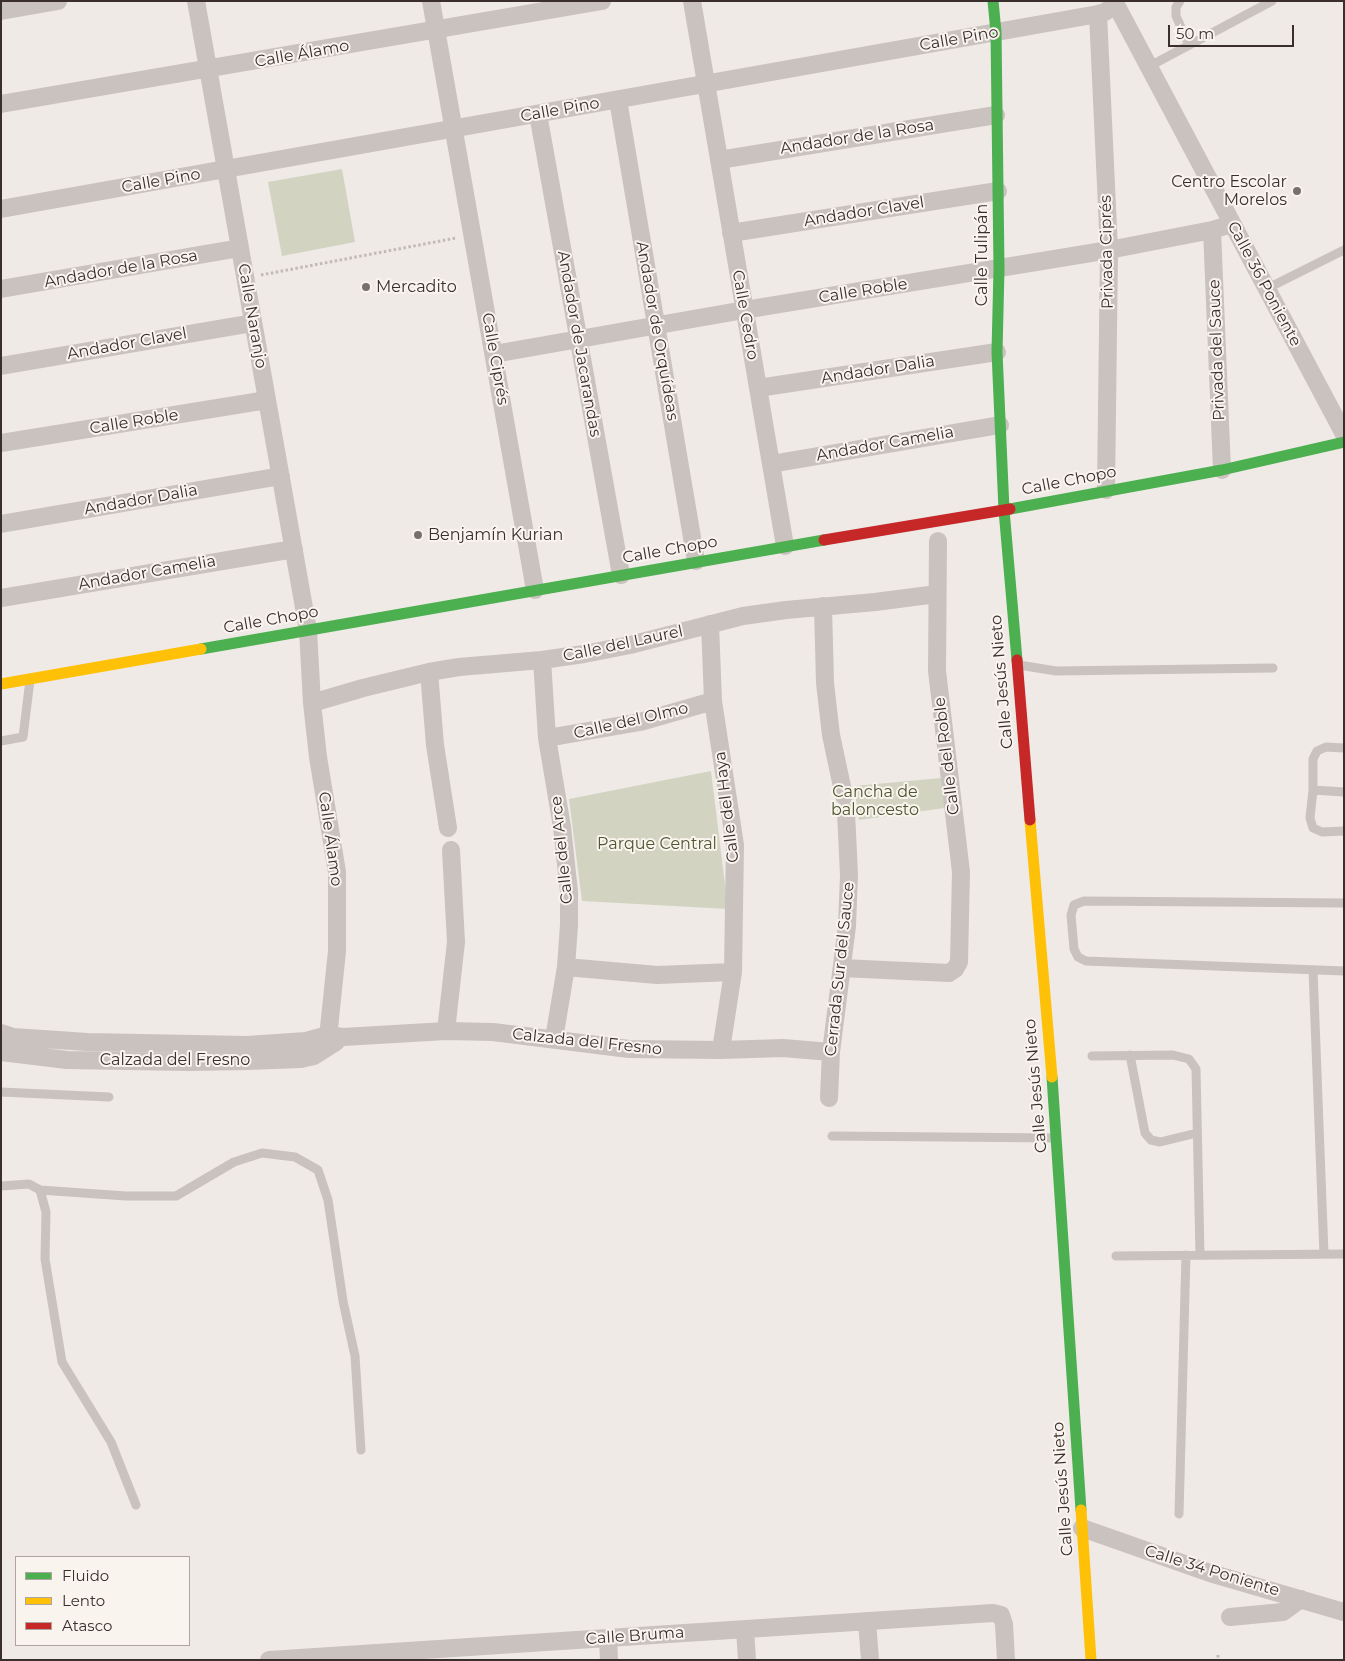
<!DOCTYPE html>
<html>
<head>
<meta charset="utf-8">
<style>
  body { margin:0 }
  #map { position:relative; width:1345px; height:1661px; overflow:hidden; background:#efeae6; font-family:Montserrat,sans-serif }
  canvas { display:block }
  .frame { position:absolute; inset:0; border:2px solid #3a2f2c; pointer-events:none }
  .legend { position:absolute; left:15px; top:1556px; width:175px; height:90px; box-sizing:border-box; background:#faf4ef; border:1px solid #ada5a1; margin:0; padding:6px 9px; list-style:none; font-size:15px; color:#3a2f2c }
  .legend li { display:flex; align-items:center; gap:10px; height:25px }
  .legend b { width:25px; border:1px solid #ada5a1 }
  .scale { position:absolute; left:1168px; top:25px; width:126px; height:22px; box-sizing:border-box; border:2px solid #3a2f2c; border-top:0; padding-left:6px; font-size:15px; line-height:18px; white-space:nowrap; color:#3a2f2c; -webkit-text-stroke:4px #faf4ef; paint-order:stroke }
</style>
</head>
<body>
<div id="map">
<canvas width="1345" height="1661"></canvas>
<div class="frame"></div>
<ul class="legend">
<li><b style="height:6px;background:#4caf50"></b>Fluido</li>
<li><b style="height:6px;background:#ffc107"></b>Lento</li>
<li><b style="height:6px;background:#c62828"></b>Atasco</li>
</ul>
<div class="scale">50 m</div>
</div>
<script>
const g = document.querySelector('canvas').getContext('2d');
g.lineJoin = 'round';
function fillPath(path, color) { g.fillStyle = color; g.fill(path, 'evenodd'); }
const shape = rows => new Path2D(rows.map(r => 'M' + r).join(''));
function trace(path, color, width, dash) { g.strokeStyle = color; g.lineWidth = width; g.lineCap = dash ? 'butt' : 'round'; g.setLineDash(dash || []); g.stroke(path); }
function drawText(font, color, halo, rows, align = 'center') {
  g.font = font + ' Montserrat,sans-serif'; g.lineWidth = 4; g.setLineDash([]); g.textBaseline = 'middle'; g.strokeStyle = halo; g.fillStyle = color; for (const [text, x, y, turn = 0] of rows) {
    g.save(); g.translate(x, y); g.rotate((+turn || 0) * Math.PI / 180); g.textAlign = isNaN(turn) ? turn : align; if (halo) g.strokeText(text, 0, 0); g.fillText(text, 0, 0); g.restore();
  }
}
const green = shape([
  [342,169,355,242,282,256,268,182],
  [711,771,728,909,582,901,569,799],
  [941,778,945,808,859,820,854,786]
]);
const path = shape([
  [261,275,456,238],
  [1218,1655,1218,1660]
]);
const lane = shape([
  [1180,1,1176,7,1176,16,1189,45],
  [1148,67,1272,1],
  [1266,289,1344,250],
  [1019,665,1056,671,1273,668],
  [1,741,23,737,30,680],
  [1344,748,1326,747,1317,751,1313,759,1313,790,1310,818,1313,828,1322,832,1344,831],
  [1313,790,1344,792],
  [1344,903,1084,901,1074,905,1071,915,1074,949,1078,957,1086,961,1344,971],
  [1313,970,1324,1254],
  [1130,1055,1145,1133,1151,1140,1160,1142,1197,1133],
  [1092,1056,1173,1055,1189,1059,1196,1069,1200,1255],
  [1,1092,109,1097],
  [832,1136,1056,1138],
  [1,1186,29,1184,40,1190,46,1212,45,1259,62,1362,111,1442,136,1505],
  [40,1190,126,1196,176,1196,234,1162,262,1153,295,1157,318,1170,328,1200,343,1301,355,1356,361,1450],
  [1116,1256,1344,1254],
  [1179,1514,1186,1255]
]);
const street = shape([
  [196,1,308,630,312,703,318,757,337,872,337,951,327,1047],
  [431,1,535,590],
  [692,1,785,546],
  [1114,1,1344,434],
  [1,11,58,1],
  [1098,14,1109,250,1106,490],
  [618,100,696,561],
  [1,104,602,1],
  [538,114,621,575],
  [719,160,996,115],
  [1,209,1098,14,1105,12,1116,4],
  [1212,230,1222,470],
  [731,233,998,191],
  [1,289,240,248],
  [494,354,744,310,1109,250,1212,230,1232,224],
  [1,366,253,323],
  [758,388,997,352],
  [1,443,267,400],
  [771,464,1000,425],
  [1,524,281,476],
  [1,598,294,549],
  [823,606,825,683,831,735,844,796],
  [710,624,713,701,735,845,733,972,721,1050],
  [542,660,547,738,562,827,569,892,569,925,566,967,554,1039],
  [429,672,435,745,448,828],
  [312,703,363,688,429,672,459,667,542,660,584,654,630,645,743,616,786,610,875,602,937,594],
  [547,738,640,722,713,701],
  [566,967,657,975,733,972],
  [842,968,949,973,955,969,959,962,961,872,937,671,938,541],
  [446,1031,456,942,451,850],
  [1,1033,13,1037,87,1042,247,1045,306,1041,328,1035,343,1037,446,1031,493,1032,629,1049,721,1050,783,1048,831,1052],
  [1,1052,67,1060,188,1062,247,1061,301,1059,314,1056,336,1042],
  [829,1098,831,1052,847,926,849,875,846,812],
  [1082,1528,1210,1573,1344,1612],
  [1230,1617,1283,1612,1301,1599],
  [867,1621,870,1660],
  [745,1629,747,1660],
  [608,1638,609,1660],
  [269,1660,993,1613,1001,1615,1004,1624,1006,1660]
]);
const fast = shape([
  [993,1,996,32,999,269,997,352,1004,510,1017,660],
  [1010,509,1222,470,1344,442],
  [201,649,824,540],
  [1052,1077,1081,1510]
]);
const slow = shape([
  [1,684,201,649],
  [1030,820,1052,1077],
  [1081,1510,1091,1660]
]);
const jam = shape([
  [824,540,1010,509],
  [1017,660,1030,820]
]);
const markers = [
  [1297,191,5,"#79706d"],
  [366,287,5,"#79706d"],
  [418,535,5,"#79706d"]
];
const streetNames = [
  ["Calle Pino",959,39,-10],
  ["Calle Álamo",302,54,-10],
  ["Calle Pino",560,110,-10],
  ["Andador de la Rosa",857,137,-9],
  ["Calle Pino",161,181,-10],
  ["Andador Clavel",864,212,-9],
  ["Privada Ciprés",1107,252,-91],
  ["Calle Tulipán",982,255,-90],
  ["Andador de la Rosa",121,269,-10],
  ["Calle 36 Poniente",1264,284,62],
  ["Calle Roble",863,291,-9],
  ["Calle Cedro",745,315,80],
  ["Calle Naranjo",252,316,80],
  ["Andador de Orquídeas",657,331,80],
  ["Andador Clavel",127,344,-10],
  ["Andador de Jacarandas",579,344,80],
  ["Privada del Sauce",1217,350,-92],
  ["Calle Ciprés",495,359,80],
  ["Andador Dalia",878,370,-9],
  ["Calle Roble",134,422,-9],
  ["Andador Camelia",885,444,-10],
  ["Calle Chopo",1069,481,-11],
  ["Andador Dalia",141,500,-10],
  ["Calle Chopo",670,550,-10],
  ["Andador Camelia",147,573,-10],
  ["Calle Chopo",271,620,-10],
  ["Calle del Laurel",623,644,-12],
  ["Calle Jesús Nieto",1002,682,-95],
  ["Calle del Olmo",631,721,-13],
  ["Calle del Roble",947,756,-97],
  ["Calle del Haya",727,807,-97],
  ["Calle Álamo",330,839,82],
  ["Calle del Arce",562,850,-96],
  ["Cerrada Sur del Sauce",840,969,-84],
  ["Calzada del Fresno",587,1042,6],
  ["Calzada del Fresno",175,1060],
  ["Calle Jesús Nieto",1036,1086,-95],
  ["Calle Jesús Nieto",1063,1489,-94],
  ["Calle 34 Poniente",1212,1571,17],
  ["Calle Bruma",635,1636,-4]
];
const poiNames = [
  ["Centro Escolar",1287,182,"right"],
  ["Morelos",1287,200,"right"],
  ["Mercadito",376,287],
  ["Benjamín Kurian",428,535]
];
const parkNames = [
  ["Cancha de",875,792],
  ["baloncesto",875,810],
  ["Parque Central",657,844]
];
fillPath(green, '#d2d4c1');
trace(path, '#c1bab7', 3, [2.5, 2.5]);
trace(lane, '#c9c2be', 9);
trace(street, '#c9c2be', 18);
trace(fast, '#4caf50', 11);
trace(slow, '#ffc107', 11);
trace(jam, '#c62828', 11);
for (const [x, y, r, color] of markers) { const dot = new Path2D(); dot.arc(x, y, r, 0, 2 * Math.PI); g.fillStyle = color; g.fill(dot); trace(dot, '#faf4ef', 2); }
drawText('16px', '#3a2f2c', '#faf4ef', streetNames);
drawText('16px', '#3a2f2c', '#faf4ef', poiNames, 'left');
drawText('16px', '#4d5731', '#faf4ef', parkNames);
</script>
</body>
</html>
